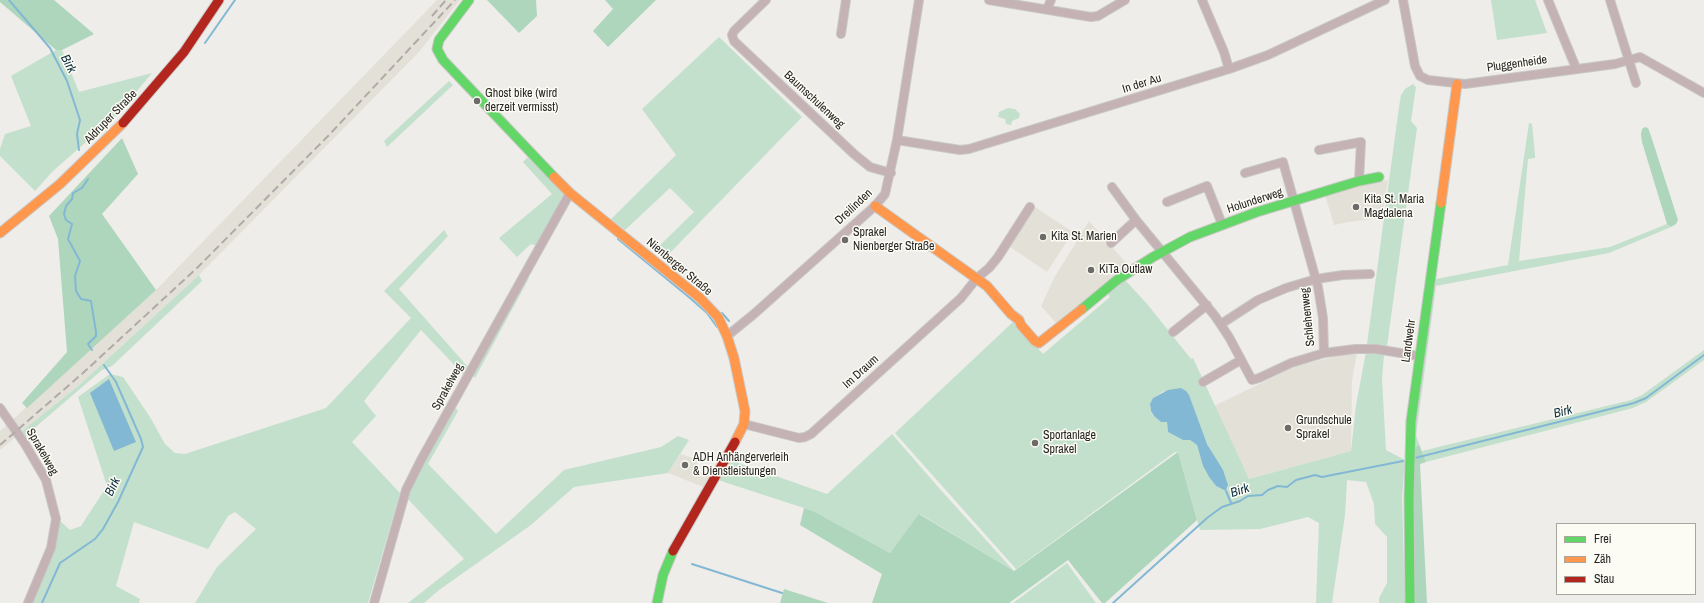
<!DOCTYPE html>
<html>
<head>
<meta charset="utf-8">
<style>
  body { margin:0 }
  #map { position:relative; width:1704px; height:603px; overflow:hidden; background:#eeede9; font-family:"Archivo Narrow",sans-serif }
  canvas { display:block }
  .legend { position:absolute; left:1556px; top:523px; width:140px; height:72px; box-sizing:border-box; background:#fdfcf4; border:1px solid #a7a6a0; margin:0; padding:5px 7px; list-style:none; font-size:12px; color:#262522 }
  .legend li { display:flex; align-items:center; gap:8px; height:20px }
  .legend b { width:20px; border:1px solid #a7a6a0 }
</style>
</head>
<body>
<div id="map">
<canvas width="1704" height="603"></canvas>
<ul class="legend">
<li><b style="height:5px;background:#63d668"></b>Frei</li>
<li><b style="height:5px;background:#ff974d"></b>Zäh</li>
<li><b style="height:5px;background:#b3261e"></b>Stau</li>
</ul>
</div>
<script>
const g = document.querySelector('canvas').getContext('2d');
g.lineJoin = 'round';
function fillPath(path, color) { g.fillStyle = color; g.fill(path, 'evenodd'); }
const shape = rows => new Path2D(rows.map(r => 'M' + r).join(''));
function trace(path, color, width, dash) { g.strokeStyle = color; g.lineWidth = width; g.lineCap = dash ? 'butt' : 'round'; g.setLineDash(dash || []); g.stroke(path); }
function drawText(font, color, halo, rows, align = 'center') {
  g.font = font + ' "Archivo Narrow",sans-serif'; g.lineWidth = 3; g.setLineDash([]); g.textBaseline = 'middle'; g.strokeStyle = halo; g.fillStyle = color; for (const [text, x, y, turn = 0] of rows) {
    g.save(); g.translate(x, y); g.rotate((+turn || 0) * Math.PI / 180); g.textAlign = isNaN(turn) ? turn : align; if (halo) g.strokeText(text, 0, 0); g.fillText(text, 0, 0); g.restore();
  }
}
const built = shape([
  [437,0,460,0,419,52,199,275,77,387,0,450,0,431,156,290],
  [1388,180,1382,218,1349,222,1334,225,1325,195,1375,182],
  [1035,207,1073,232,1047,272,1010,247],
  [1089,221,1129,266,1056,323,1041,306,1054,278],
  [1357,353,1352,381,1351,451,1249,479,1214,406,1296,366,1337,356],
  [681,454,698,460,694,471,709,476,703,487,668,473]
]);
const green = shape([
  [1491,0,1535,0,1547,33,1497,40],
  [719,37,802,117,664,259,654,251,694,212,670,188,625,230,611,219,676,155,642,109],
  [56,50,62,50,79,92,152,73,118,114,53,171,35,191,0,156,0,149,5,134,31,126,11,76],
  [449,81,453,85,387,147,384,141],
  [1413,84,1416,87,1411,121,1417,128,1387,346,1367,344,1399,107,1401,95,1405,89],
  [1008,108,1015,109,1020,114,1019,118,1012,121,1011,125,1006,124,1005,119,998,117,999,112],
  [1529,123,1532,124,1535,154,1535,158,1528,159,1519,261,1610,247,1667,224,1671,227,1609,253,1436,286,1416,435,1419,444,1416,446,1412,441,1456,132,1436,279,1508,265],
  [528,157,564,193,537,246,531,244,517,257,499,238,552,194,523,162],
  [444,230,448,236,399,289,468,367,464,375,421,330,364,401,376,416,352,442,400,493,368,603,195,603,217,567,256,529,235,512,228,516,208,549,134,522,116,586,140,599,139,603,31,603,59,520,70,530,81,526,107,486,78,397,110,374,123,377,150,417,165,444,175,453,185,454,326,408,411,318,384,291],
  [199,275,202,281,112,366,102,370,24,437,21,432,77,387],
  [527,276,529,278,475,378,472,375],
  [1125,280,1148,305,1191,359,1193,358,1249,479,1351,451,1356,405,1366,352,1384,355,1382,379,1386,450,1405,460,1402,497,1405,603,1379,603,1379,598,1387,583,1387,537,1375,524,1374,504,1366,482,1347,480,1345,515,1332,603,1316,603,1319,523,1308,517,1260,529,1200,530,1178,452,1175,452,1016,569,895,433,1013,322,1043,354,1110,297,1107,293],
  [1164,391,1204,438,1225,476,1228,488,1226,491,1216,486,1209,477,1203,466,1197,445,1190,440,1183,440,1168,432,1167,422,1161,422,1152,414,1150,407,1153,398],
  [1704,350,1704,360,1646,402,1633,408,1426,462,1422,451,1631,400,1642,395],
  [455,407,458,411,428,464,496,534,564,470,661,447,678,436,689,440,668,473,574,487,531,525,439,590,424,603,408,603,464,559,407,498,424,462],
  [892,434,939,488,1014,571,920,514,890,553,813,511,718,480,730,460,827,494],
  [1067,563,1096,603,1013,603]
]);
const forest = shape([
  [0,0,54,0,94,34,62,50,56,50,0,2],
  [487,0,536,0,537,16,519,33],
  [605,0,656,0,608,47,593,31,613,9],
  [1645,127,1648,128,1651,136,1678,220,1676,224,1671,227,1667,224,1642,142,1641,134,1642,129],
  [122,138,138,174,102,214,156,290,27,408,22,403,67,352,58,239,49,216],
  [1419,444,1426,462,1420,464,1427,603,1413,603,1413,449],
  [1178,452,1197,520,1105,603,1102,603,1068,560,1009,603,872,603,882,574,800,525,804,508,813,511,890,553,919,514,1014,571],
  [784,589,828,603,780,603]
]);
const water = shape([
  [109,379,136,442,114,451,90,393],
  [1181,388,1186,391,1189,395,1207,444,1223,470,1228,485,1226,491,1216,486,1209,477,1203,466,1197,445,1190,440,1183,440,1168,432,1167,422,1161,422,1154,416,1151,411,1150,404,1153,398,1168,390]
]);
const stream = shape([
  [9,0,50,48,67,81,80,120,77,134,79,150],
  [205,43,235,0],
  [88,179,82,188,73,193,72,199,66,206,64,214,66,220,72,224,68,239,80,261,75,276,76,291,81,299,91,301,96,332,96,336,88,344,92,350],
  [618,239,690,298,707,313,717,327],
  [722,313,729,321],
  [1415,458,1634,403,1646,398,1704,355],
  [1226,491,1231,503],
  [692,564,782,593],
  [42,603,60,563,95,539,103,529,118,502,143,447,141,439,116,382,104,365],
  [1113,603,1207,518,1222,507,1240,501,1248,496,1262,495,1268,490,1278,486,1287,487,1296,480,1315,475,1322,477,1403,461]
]);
const street = shape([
  [766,0,734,31,732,35,734,41,854,154,870,167,891,173],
  [989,0,1091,17,1098,16,1125,0],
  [1202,0,1224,52,1229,69],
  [1403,0,1415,66,1420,76,1428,80,1465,84,1615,64,1640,57,1704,93],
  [1548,0,1576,68],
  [1610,0,1636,83],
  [1047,9,1051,0],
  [841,34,846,0],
  [897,140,960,150,969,149,1229,69,1268,55,1385,0],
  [1319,150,1361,142,1359,181],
  [1245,173,1283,162,1318,287,1323,318,1324,353,1355,349,1376,349,1419,356],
  [1112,187,1136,220,1215,316,1229,337,1252,380,1259,378,1291,363,1324,353],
  [1167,202,1207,186,1222,224],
  [1111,243,1136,220],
  [1221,324,1258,300,1286,288,1316,279,1343,275,1370,274],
  [1173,332,1207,305],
  [727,336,754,314,875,206,885,194,897,140,919,0],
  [1203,382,1241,360],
  [0,408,25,444,46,480,56,519,51,548,28,603],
  [744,424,799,438,805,437,811,434,961,298,977,278,989,268,998,257,1030,207],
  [374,603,406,490,421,460,570,193]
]);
const fast = shape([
  [469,0,439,40,437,49,443,60,554,177],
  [1082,309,1117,280,1153,257,1190,237,1257,212,1359,181,1379,177],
  [657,603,663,575,673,551],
  [1410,603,1409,498,1411,421,1441,203]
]);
const slow = shape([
  [554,177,570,193,700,298,718,317,727,336,734,358,745,411,744,424,735,442],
  [1441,203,1457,84],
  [875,206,987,286,1011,314,1019,320,1021,325,1035,341,1039,343,1082,309],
  [0,233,60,184,123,123]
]);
const jam = shape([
  [123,123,184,52,219,0],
  [673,551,735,442]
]);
const rail = shape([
  [432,16,446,0],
  [0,445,83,373,197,268,330,134,455,0]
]);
const markers = [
  [477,101,4,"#6c6b68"],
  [1356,207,4,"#6c6b68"],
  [1043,237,4,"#6c6b68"],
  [845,240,4,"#6c6b68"],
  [1091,270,4,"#6c6b68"],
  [1288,428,4,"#6c6b68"],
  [1035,443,4,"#6c6b68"],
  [685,465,4,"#6c6b68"]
];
const streetNames = [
  ["Pluggenheide",1517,64,-8],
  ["In der Au",1142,84,-17],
  ["Baumschulenweg",814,100,43],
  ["Aldruper Straße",111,117,-46],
  ["Holunderweg",1255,201,-18],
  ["Dreilinden",854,207,-43],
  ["Nienberger Straße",679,267,40],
  ["Schlehenweg",1308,317,-96],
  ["Landwehr",1409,341,-82],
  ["Im Draum",861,372,-42],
  ["Sprakelweg",448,387,-61],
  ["Sprakelweg",42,452,60]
];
const poiNames = [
  ["Ghost bike (wird",485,94],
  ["derzeit vermisst)",485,108],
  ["Kita St. Maria",1364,200],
  ["Magdalena",1364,214],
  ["Sprakel",853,233],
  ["Nienberger Straße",853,247],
  ["Kita St. Marien",1051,237],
  ["KiTa Outlaw",1099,270],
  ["Grundschule",1296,421],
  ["Sprakel",1296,435],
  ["Sportanlage",1043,436],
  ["Sprakel",1043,450],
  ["ADH Anhängerverleih",693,458],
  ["& Dienstleistungen",693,472]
];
const waterNames = [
  ["Birk",68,64,62],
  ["Birk",1563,412,-14],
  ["Birk",113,487,-64],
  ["Birk",1240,491,-18]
];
fillPath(built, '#e3e1d7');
fillPath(green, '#c3e0cc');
fillPath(forest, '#add6bc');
fillPath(water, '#83b8d4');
trace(stream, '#83b8d4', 2);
trace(street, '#c9c8c6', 10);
trace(fast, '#c9c8c6', 11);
trace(slow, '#c9c8c6', 11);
trace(jam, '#c9c8c6', 11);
trace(street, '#c4b2b4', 8);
trace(fast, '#63d668', 9);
trace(slow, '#ff974d', 9);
trace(jam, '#b3261e', 9);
trace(rail, '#b1a9a8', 2, [8, 4]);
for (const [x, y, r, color] of markers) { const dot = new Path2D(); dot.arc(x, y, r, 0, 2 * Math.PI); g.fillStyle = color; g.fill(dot); trace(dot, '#fdfcf4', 1.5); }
drawText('12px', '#262522', '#fdfcf4', streetNames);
drawText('12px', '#262522', '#fdfcf4', poiNames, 'left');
drawText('italic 13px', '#092d3f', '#fdfcf4', waterNames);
</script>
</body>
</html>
